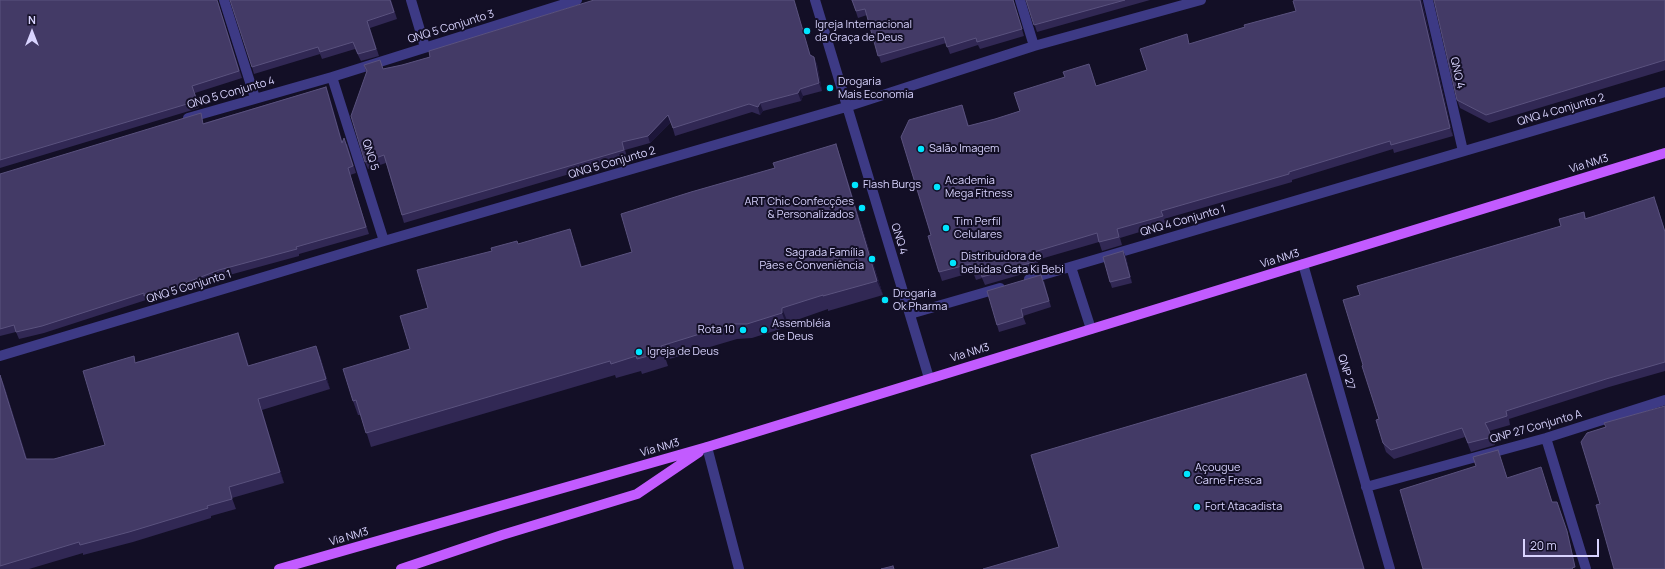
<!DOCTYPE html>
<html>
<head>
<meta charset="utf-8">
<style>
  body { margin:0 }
  #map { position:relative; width:1665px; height:569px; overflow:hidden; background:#130f26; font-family:Manrope,sans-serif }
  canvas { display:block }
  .north { position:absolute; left:12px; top:12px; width:40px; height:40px; -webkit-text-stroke:3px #130f26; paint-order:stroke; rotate:0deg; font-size:11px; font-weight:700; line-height:16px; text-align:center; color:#d9d4ff }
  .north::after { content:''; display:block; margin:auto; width:14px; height:18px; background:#d9d4ff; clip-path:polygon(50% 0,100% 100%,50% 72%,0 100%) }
  .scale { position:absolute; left:1523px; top:539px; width:76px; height:18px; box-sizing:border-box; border:2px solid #d9d4ff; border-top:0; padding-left:5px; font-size:12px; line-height:14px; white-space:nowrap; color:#d9d4ff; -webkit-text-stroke:3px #130f26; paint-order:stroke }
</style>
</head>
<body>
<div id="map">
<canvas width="1665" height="569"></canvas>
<div class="north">N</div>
<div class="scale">20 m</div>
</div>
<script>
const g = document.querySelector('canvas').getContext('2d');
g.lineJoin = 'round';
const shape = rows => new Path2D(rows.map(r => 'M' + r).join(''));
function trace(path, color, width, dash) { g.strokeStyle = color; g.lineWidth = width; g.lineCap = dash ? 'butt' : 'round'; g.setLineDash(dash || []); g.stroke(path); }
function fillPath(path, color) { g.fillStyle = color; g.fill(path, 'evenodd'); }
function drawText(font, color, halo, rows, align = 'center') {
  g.font = font + ' Manrope,sans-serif'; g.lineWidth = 4; g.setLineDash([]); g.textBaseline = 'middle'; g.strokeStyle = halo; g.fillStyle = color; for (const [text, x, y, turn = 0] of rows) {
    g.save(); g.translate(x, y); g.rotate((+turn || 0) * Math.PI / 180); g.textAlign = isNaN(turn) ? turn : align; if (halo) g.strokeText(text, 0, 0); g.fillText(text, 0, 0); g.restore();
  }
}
const minor = shape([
  [224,0,255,98],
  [411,0,425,47],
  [815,0,929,378],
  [1020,0,1034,46],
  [1428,0,1463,151],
  [332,77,384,241],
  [188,118,332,77,577,0],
  [1303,264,1390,569],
  [1071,267,1091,329],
  [1029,279,1665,92],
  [910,314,1000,288],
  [0,356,384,241,846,107,1034,46,1201,0],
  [1546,438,1586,569],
  [707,447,739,569],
  [1366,487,1546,438,1665,400]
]);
const major = shape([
  [279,569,707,447,1665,153],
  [401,569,502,535,637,494,699,452]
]);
const wall = shape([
  [0,0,218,2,242,78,195,93,199,108,0,168],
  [391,0,397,19,370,28,379,56,361,61,355,49,322,59,320,54,254,74,252,67],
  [852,0,1014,0,1014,2,1024,36,980,49,978,45,950,54,946,43,881,63,867,15,858,18],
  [1026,0,1150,0,1037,32],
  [1295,0,1422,0,1422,1,1453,136,1394,153,1393,149,1292,180,1292,182,1164,219,1166,224,1120,238,1122,245,1102,251,1099,242,1037,260,1040,269,985,285,982,278,976,280,973,272,942,281,939,272,931,235,962,105,969,126,995,119,1020,111,1092,72,1096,86,1147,70,1190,44,1245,27,1296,11],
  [1665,0,1665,70,1489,123,1460,108,1457,100],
  [811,55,817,64,822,91,803,96,801,101,763,111,760,115,752,112,675,136,671,122,650,143,625,150,627,157,404,223,386,163,368,169,365,162,366,72,364,65,383,69,402,65,430,57],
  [326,87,342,142,347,144,356,173,350,175,369,234,299,254,299,256,222,277,172,295,147,303,146,300,44,333,19,339,16,332,0,336,0,174,204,123],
  [836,144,841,159,883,295,828,311,828,309,788,323,787,327,752,338,737,339,666,360,668,366,642,374,641,371,616,378,615,375,371,447,361,415,358,415,353,401,410,349,428,308,492,251,518,244,575,243,582,267,632,252,775,168],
  [1657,205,1665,231,1665,371,1609,387,1509,419,1510,425,1489,431,1495,445,1471,452,1465,437,1394,459,1386,452,1383,443,1379,419,1363,365,1360,295,1561,226,1584,212,1586,218],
  [1123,251,1126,257,1132,283,1112,288,1110,282],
  [1044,281,1051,307,1023,316,1026,324,999,332,997,325],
  [238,333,249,366,320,356,330,389,262,410,284,483,232,498,236,509,211,516,211,518,133,542,83,555,83,553,29,569,0,569,0,375,4,385,27,459,54,459,105,445,136,362]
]);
const shadedWall = shape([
  [794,0,813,63,810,55],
  [1420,0,1422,0,1422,1,1453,136,1450,128],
  [814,57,817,64,822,91,819,83],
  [326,87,329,94,345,150,342,143],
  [800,89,803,96,801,101,798,93],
  [760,103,763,111,760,115,758,107],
  [962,105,965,113,971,134,968,126],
  [668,115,671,122,650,143,648,136],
  [836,144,841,159,883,295,877,281],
  [570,229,575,243,586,281,581,267],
  [1123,251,1126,257,1132,283,1130,277],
  [782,308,788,323,787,327,782,313],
  [238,333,242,343,252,376,248,366],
  [316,346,320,356,330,389,326,379],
  [1306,374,1309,380,1365,569,1364,569],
  [0,375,4,385,30,470,26,459],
  [258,399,262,410,284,483,280,472],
  [1560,510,1569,538,1576,569,1575,567]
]);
const building = shape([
  [0,0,217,0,239,71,192,86,197,101,0,160,0,0],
  [230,0,390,0,394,12,367,21,376,49,358,54,353,42,320,52,318,47,252,67,230,0],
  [594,0,794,0,810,55,814,57,819,83,800,89,798,93,760,103,758,107,749,104,673,128,668,115,648,136,622,142,624,150,402,215,384,155,365,162,351,116,367,71,364,65,380,60,383,69,402,65,430,57,429,51,594,0],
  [852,0,1013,0,1022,29,977,42,976,38,947,47,944,37,878,56,865,9,856,11,852,0],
  [1026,0,1125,0,1034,25,1026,0],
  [1295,0,1420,0,1450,128,1391,145,1390,141,1289,172,1289,174,1161,211,1163,216,1117,229,1119,237,1099,242,1097,233,1034,252,1037,261,982,277,980,269,973,271,970,264,939,272,928,236,931,235,901,137,909,120,962,105,968,126,995,119,1020,111,1014,93,1065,77,1063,72,1089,64,1096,86,1147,70,1140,49,1187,34,1189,44,1245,27,1244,25,1296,11,1293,1,1295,0],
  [1434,0,1665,0,1665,60,1486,115,1457,100,1434,0],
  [326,87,342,143,344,138,353,166,348,168,366,227,296,247,297,249,219,270,170,289,144,296,144,293,42,326,16,332,14,325,0,329,0,174,201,113,203,124,326,87],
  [836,144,877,281,823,296,823,295,782,308,782,313,747,324,732,324,661,346,663,352,637,359,636,356,611,364,610,361,366,433,356,400,353,401,343,369,410,349,400,316,428,308,417,270,492,251,491,248,517,241,518,244,570,229,581,267,632,252,621,214,691,192,775,168,773,163,836,144],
  [1654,197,1665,232,1665,362,1606,379,1506,411,1507,416,1485,423,1492,437,1468,443,1462,428,1391,450,1383,443,1376,420,1379,419,1362,366,1363,365,1343,300,1360,295,1357,286,1561,226,1559,219,1584,212,1585,219,1654,197],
  [1123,251,1130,277,1110,282,1103,257,1123,251],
  [1041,275,1049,301,1021,309,1023,317,997,325,987,291,1041,275],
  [238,333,248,366,316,346,326,379,258,399,280,472,229,487,232,499,207,506,208,508,129,532,80,545,79,542,0,566,0,375,26,459,54,459,105,445,83,371,134,356,135,363,238,333],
  [1306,374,1364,569,983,569,1059,547,1031,455,1306,374],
  [1665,406,1665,569,1614,569,1596,505,1600,504,1581,442,1587,433,1606,427,1604,423,1665,406],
  [1498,450,1507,478,1541,467,1552,502,1557,502,1567,531,1575,567,1572,568,1573,569,1423,569,1400,490,1476,466,1473,457,1498,450],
  [893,566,894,569,881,569,893,566]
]);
const markers = [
  [807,31,4,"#00e5ff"],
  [830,88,4,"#00e5ff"],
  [921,149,4,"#00e5ff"],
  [855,185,4,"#00e5ff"],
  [937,187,4,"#00e5ff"],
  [862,208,4,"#00e5ff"],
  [946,228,4,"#00e5ff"],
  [872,259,4,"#00e5ff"],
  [953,263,4,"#00e5ff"],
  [885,300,4,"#00e5ff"],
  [743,330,4,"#00e5ff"],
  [764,330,4,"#00e5ff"],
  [639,352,4,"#00e5ff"],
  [1187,474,4,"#00e5ff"],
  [1197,507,4,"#00e5ff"]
];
const poiNames = [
  ["Igreja Internacional",815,25],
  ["da Graça de Deus",815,38],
  ["Drogaria",838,82],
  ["Mais Economia",838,95],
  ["Salão Imagem",929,149],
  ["Academia",945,181],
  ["Mega Fitness",945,194],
  ["Flash Burgs",863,185],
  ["ART Chic Confecções",854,202,"right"],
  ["& Personalizados",854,215,"right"],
  ["Tim Perfil",954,222],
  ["Celulares",954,235],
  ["Sagrada Família",864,253,"right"],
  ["Pães e Conveniência",864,266,"right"],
  ["Distribuidora de",961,257],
  ["bebidas Gata Ki Bebi",961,270],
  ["Drogaria",893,294],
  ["Ok Pharma",893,307],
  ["Assembléia",772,324],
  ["de Deus",772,337],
  ["Rota 10",735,330,"right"],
  ["Igreja de Deus",647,352],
  ["Açougue",1195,468],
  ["Carne Fresca",1195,481],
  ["Fort Atacadista",1205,507]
];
const streetNames = [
  ["QNQ 5 Conjunto 3",451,27,-17],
  ["QNQ 4",1457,73,77],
  ["QNQ 5 Conjunto 4",231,93,-16],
  ["QNQ 4 Conjunto 2",1561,110,-16],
  ["QNQ 5",370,155,72],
  ["QNQ 5 Conjunto 2",612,163,-16],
  ["Via NM3",1589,164,-17],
  ["QNQ 4 Conjunto 1",1183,221,-16],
  ["QNQ 4",899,239,73],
  ["Via NM3",1280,259,-17],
  ["QNQ 5 Conjunto 1",189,287,-17],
  ["Via NM3",970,353,-17],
  ["QNP 27",1346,372,74],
  ["QNP 27 Conjunto A",1536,427,-16],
  ["Via NM3",660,448,-16],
  ["Via NM3",349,537,-16]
];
trace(minor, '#3d3a85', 10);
trace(major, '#c25bff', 10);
fillPath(wall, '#312854');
fillPath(shadedWall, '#1d163a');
fillPath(building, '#433a66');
trace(building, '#5a527e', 1);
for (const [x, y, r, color] of markers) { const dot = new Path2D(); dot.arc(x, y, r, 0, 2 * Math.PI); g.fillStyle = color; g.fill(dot); trace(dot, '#130f26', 1.5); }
drawText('11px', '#d9d4ff', '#130f26', poiNames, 'left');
drawText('11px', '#d9d4ff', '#130f26', streetNames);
</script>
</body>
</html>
